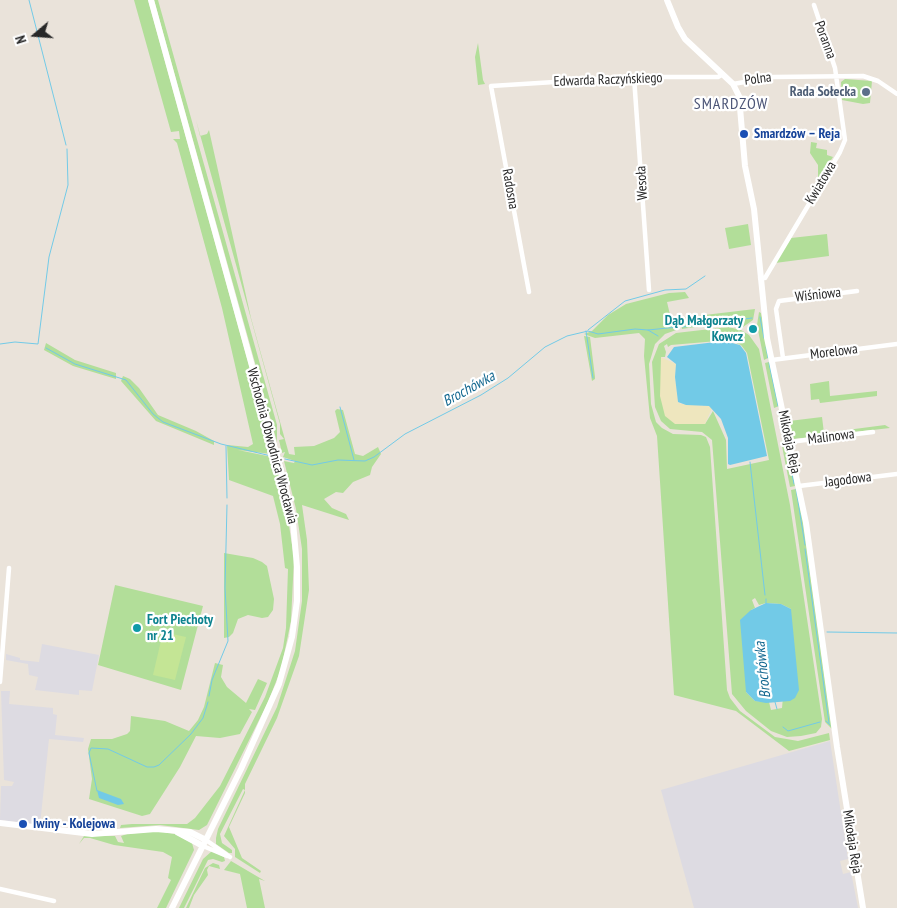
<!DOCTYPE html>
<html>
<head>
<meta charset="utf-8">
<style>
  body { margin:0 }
  #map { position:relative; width:897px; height:908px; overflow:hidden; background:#eae3da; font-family:"PT Sans Narrow",sans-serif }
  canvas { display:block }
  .north { position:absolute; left:10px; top:10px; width:50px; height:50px; -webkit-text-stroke:4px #fff; paint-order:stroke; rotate:252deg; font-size:14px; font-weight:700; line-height:20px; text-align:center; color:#282828 }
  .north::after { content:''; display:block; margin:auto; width:18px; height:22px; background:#282828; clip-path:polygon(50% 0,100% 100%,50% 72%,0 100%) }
</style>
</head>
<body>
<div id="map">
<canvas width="897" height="908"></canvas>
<div class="north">N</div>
</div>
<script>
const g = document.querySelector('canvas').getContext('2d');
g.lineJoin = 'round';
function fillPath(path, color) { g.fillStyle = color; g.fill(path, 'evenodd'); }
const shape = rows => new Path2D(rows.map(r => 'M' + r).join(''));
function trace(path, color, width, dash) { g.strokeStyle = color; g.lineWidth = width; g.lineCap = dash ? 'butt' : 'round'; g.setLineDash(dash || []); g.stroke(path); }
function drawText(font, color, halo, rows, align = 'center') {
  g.font = font + ' "PT Sans Narrow",sans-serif'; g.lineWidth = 4.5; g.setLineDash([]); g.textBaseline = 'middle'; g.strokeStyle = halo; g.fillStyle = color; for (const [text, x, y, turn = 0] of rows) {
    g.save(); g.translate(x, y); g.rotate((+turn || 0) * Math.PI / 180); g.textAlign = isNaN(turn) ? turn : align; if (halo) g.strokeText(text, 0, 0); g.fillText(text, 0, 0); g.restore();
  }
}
const industrial = shape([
  [42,644,99,655,92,691,79,690,79,695,35,690,38,677,29,675,28,664,6,660,6,654,20,658,20,660,39,662],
  [1,691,10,691,9,704,53,708,53,714,57,715,55,735,84,738,83,742,49,739,40,825,0,820,1,786,12,786,14,782,4,780],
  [830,741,848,859,840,861,843,874,851,872,858,908,694,908,661,790]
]);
const green = shape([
  [134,0,148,0,269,438,270,449,267,450,271,454,238,450,272,457,271,463,274,463,279,475,284,493,294,558,291,621,281,669,268,702,207,825,199,830,160,825,120,828,121,825,132,824,187,824,195,818,220,786,265,697,283,648,286,628,288,569,285,568,280,524,273,496,229,480,227,445,248,447,253,444,222,308,177,143,173,139,180,139,179,131,171,132],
  [154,0,158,0,277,425,277,442],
  [478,43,483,80,485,84,478,85,475,57],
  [845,79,872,81,870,103,863,104,842,100,841,82],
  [196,120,200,136,207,134,209,130,251,318,289,454,295,455,294,447,314,446,334,438,340,432,335,411,337,409,343,410,355,454,363,456,378,447,381,454,372,467,370,475,353,482,343,493,336,492,324,499,332,508,346,514,349,520,302,505,307,540,309,590,299,656,277,718,245,784,245,793,229,827,242,858,261,871,260,873,235,857,235,849,224,836,245,790,243,789,220,834,222,843,232,850,232,853,229,853,216,844,216,838,218,829,277,707,295,651,302,601,302,549,296,509,284,461,294,463,295,461,283,457,285,452,282,453,279,440,284,439,280,434,280,424],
  [811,142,817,143,816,148,827,150,827,155,833,157,818,180,818,165,810,153],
  [748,224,751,245,729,249,725,228],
  [827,234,829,256,775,263,791,238],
  [685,292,689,298,667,302,671,319,755,309,753,320,743,327,715,324,682,329,681,324,678,324,679,329,665,334,655,344,649,364,651,404,656,422,662,428,673,434,701,435,706,437,710,447,727,690,730,698,740,711,775,737,798,741,829,733,830,740,789,751,736,711,674,695,657,436,650,418,644,356,645,339,639,333,595,338,584,334,592,331,608,315,626,304,669,293],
  [759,312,761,313,770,357,764,360,757,325],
  [728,327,741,330,749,335,759,349,790,505,822,719,821,727,816,733,801,736,787,737,771,731,746,711,732,694,712,440,702,432,670,429,661,421,655,407,652,362,659,344,676,333],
  [729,340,741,345,747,353,769,460,727,469,726,440,713,411,705,424,680,424,661,357,665,357,666,352,664,346,667,344,668,347,671,345],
  [755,598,759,605,766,603,781,604,791,609,782,708,771,710,769,702,755,701,746,692,751,610,755,608,752,600],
  [584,336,590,337,595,377,595,379,592,381],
  [46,343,75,360,116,373,116,379,73,366,44,350],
  [769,362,779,406,774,408,765,363],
  [123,376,130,379,139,388,158,415,196,431,214,441,214,445,156,421,121,381],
  [829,381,830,396,877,391,877,396,820,403,819,399,811,400,810,384],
  [822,417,824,433,885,425,890,428,793,439,789,421],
  [786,440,795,486,790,487,781,441],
  [796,489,803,520,832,729,825,722,813,641,791,490],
  [224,553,253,558,262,562,267,566,274,599,273,610,268,617,262,618,248,615,238,619,233,633,229,637,224,638],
  [115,585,203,606,181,690,98,665],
  [215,663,223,665,221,677,227,687,246,703,258,679,267,683,255,710,249,709,252,712,240,734,220,738,196,736,180,767,150,814,142,816,89,799,92,779,88,749,91,739,112,739,127,734,130,731,131,716,165,721,189,731,198,720,204,707],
  [158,831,175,834,192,843,194,850,166,908,157,908,171,880,168,878,172,857,163,852,114,845,90,838,84,838,79,844,84,836,115,836,118,842,124,843,121,836,127,834],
  [212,851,224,857,225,861,222,862,213,859,208,860,184,908,179,908,203,859],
  [231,861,265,881,259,879,265,908,247,908,240,874,224,870],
  [213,863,219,865,220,869,209,866,207,870,208,875,194,895,189,908,186,908,205,868]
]);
const sand = shape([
  [661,357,676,364,675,377,678,402,681,404,709,406,712,408,705,424,675,424,665,416,660,396]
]);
const pitch = shape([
  [163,632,186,637,175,680,153,675]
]);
const water = shape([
  [724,341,740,345,746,353,767,456,730,465,728,464,728,438,721,419,709,406,686,405,678,402,675,377,676,364,667,357,674,347],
  [766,603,781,604,791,609,799,690,795,698,790,701,766,703,755,701,746,692,740,620,751,610],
  [97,790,121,799,124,804,118,805,99,798]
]);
const stream = shape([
  [29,0,66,145],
  [760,317,764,338],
  [683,327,752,318],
  [588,330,625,301,665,290,686,289,705,276],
  [648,330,678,327],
  [586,331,593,378],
  [0,344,15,342,38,344,49,257,68,185,67,149],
  [766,347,768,358],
  [46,348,75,364,126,380,153,414,163,422,221,444,271,456],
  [769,363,778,406],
  [340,407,354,460],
  [780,415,784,436],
  [226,446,227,498],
  [787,448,794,484],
  [285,459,312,465,338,460,365,461,374,457,405,434,481,395,508,378,545,347,567,336,588,331,598,334,635,329,648,330,658,336],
  [750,462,765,595],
  [796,489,805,545],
  [805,549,829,723],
  [766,599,766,604],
  [827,632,897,633],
  [209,696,212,680,228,641,225,588,227,505],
  [775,702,777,709],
  [826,721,830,725],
  [783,727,788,731,820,722],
  [97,791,89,753,91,748,108,749,147,767,154,767,159,765,191,734,203,718,208,702]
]);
const street = shape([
  [634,77,649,290],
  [733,84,774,77,863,76,878,81,897,94],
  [760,278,765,278,840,152,845,140,835,68,814,5],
  [529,292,491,86,634,77,718,77,723,74],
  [783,358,776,309,779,301,857,291],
  [772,360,897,344],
  [789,442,873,432],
  [799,486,897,474],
  [0,682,9,568],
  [206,840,230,857],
  [203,846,227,856],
  [0,889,54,901]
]);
const secondary = shape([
  [151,0,286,489,293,522,297,567,297,601,292,637,279,684,241,769,172,908],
  [667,0,678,27,685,39,733,84,739,96,745,166,754,209,767,338,806,523,837,747,863,908],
  [0,823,92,834,156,829,190,832,206,840],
  [177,832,203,846]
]);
const markers = [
  [866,92,5,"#5c6f8a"],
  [744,134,5,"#1a4fb4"],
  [753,329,5,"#0f9aa8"],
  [137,628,5,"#0f9aa8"],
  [23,824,5,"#1a4fb4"]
];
const streetNames = [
  ["Poranna",825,40,70],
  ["Polna",758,79,-7],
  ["Edwarda Raczyńskiego",608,80,-2],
  ["Wesoła",642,183,-93],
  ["Kwiatowa",821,183,-59],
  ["Radosna",510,189,80],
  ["Wiśniowa",818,295,-6],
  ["Morelowa",834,352,-7],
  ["Malinowa",831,437,-7],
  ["Mikołaja Reja",789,442,78],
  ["Wschodnia Obwodnica Wrocławia",272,446,75],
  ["Jagodowa",848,480,-7],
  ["Mikołaja Reja",852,842,81]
];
const serviceNames = [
  ["Rada Sołecka",856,92]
];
const transitNames = [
  ["Smardzów – Reja",754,134],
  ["Iwiny - Kolejowa",33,824]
];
const cultureNames = [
  ["Dąb Małgorzaty",743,321],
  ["Kowcz",743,337],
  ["Fort Piechoty",147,620,"left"],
  ["nr 21",147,636,"left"]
];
const waterNames = [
  ["Brochówka",469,389,-29],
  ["Brochówka",763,670,-96]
];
const quarterNames = [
  ["SMARDZÓW",731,104]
];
fillPath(industrial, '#dddbe2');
fillPath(green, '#b2de99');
fillPath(sand, '#eee6be');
fillPath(pitch, '#c4e595');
fillPath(water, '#72cae7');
trace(stream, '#72cae7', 1);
trace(street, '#fff', 4.5);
trace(secondary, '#fff', 6);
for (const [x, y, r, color] of markers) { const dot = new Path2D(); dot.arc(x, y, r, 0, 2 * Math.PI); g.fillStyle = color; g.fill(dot); trace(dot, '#fff', 2); }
drawText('14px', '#282828', '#fff', streetNames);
drawText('bold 14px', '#4e5e75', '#fff', serviceNames, 'right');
drawText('bold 14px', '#164399', '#fff', transitNames, 'left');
drawText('bold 14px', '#0d838f', '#fff', cultureNames, 'right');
drawText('italic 15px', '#146890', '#fff', waterNames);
g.letterSpacing = '1px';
drawText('16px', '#4b5476', '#fff', quarterNames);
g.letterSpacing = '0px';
</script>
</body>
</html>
